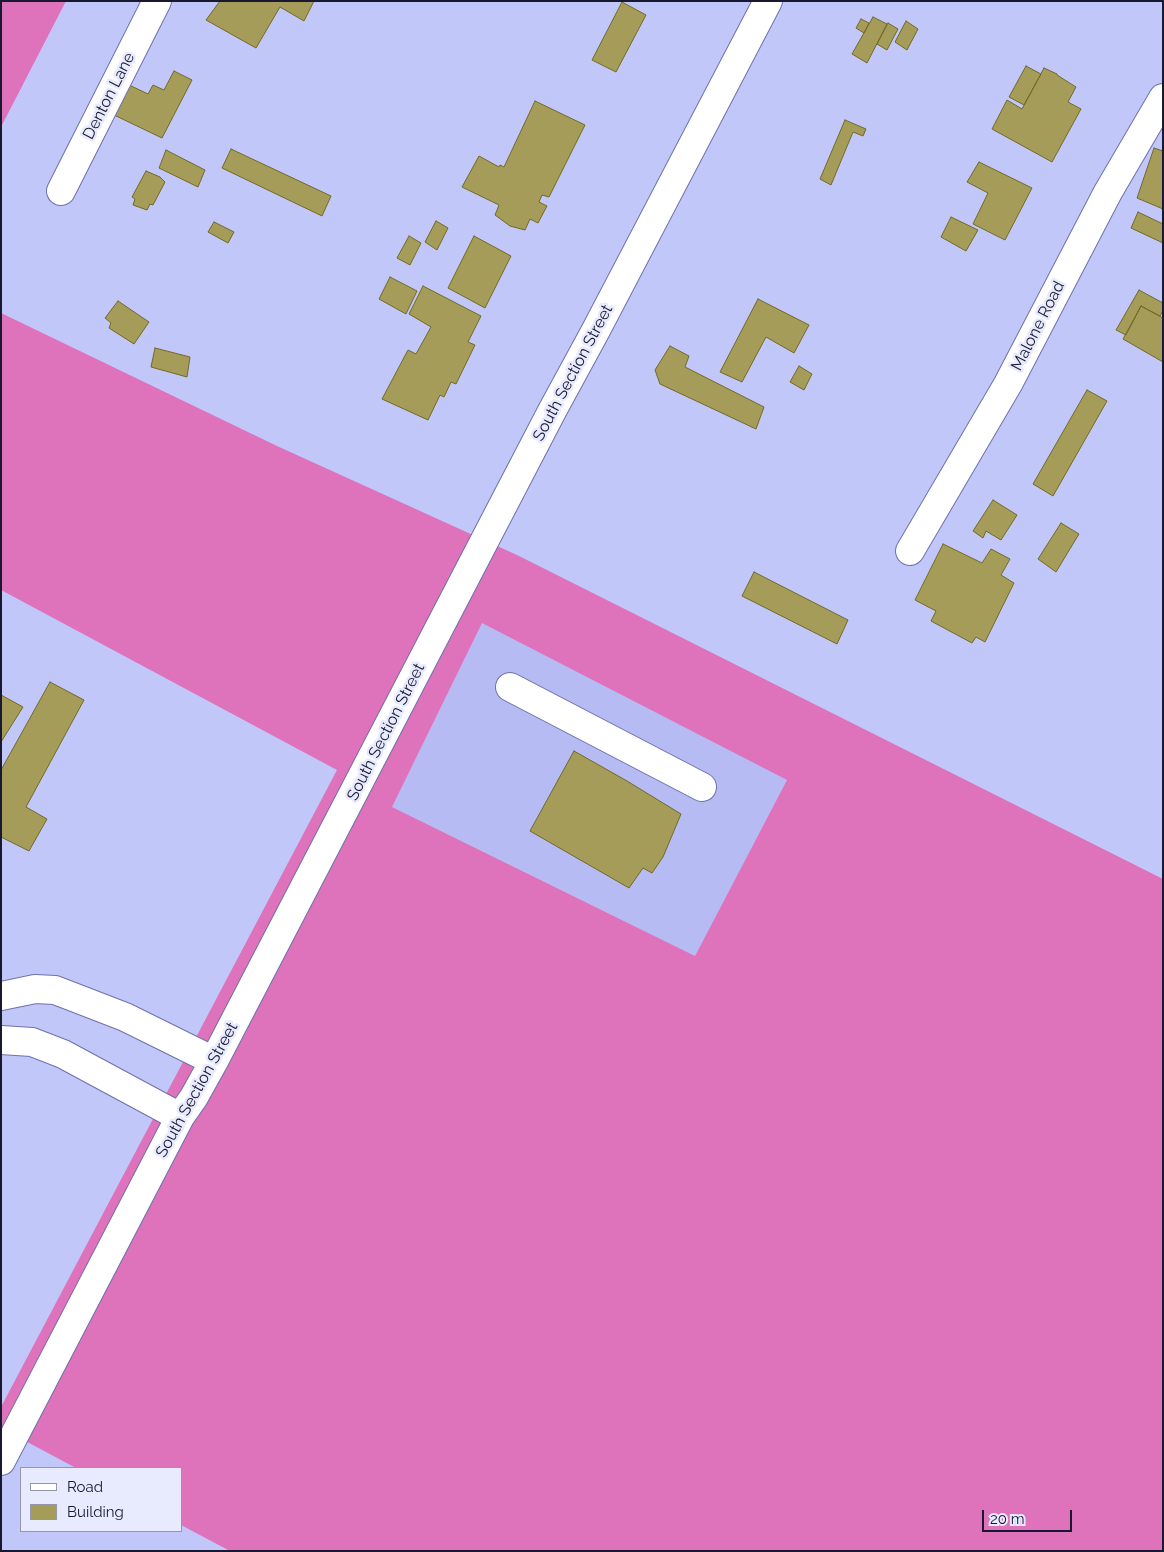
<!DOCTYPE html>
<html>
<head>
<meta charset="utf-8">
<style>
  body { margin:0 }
  #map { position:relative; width:1164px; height:1552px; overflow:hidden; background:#c2c7f9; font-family:Raleway,sans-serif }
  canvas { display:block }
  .frame { position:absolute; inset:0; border:2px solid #181930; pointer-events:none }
  .legend { position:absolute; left:20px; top:1467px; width:162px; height:65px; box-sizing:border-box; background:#e8eafe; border:1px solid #9596ac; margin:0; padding:6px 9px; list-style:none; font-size:15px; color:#181930 }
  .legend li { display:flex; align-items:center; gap:10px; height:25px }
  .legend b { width:25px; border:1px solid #9596ac }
  .scale { position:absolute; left:982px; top:1510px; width:90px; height:22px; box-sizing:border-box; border:2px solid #181930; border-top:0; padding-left:6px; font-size:15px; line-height:18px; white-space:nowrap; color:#181930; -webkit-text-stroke:4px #e8eafe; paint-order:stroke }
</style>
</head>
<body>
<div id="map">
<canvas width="1164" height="1552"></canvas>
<div class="frame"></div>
<ul class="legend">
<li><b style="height:6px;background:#fff"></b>Road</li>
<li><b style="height:14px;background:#a59c59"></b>Building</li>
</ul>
<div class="scale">20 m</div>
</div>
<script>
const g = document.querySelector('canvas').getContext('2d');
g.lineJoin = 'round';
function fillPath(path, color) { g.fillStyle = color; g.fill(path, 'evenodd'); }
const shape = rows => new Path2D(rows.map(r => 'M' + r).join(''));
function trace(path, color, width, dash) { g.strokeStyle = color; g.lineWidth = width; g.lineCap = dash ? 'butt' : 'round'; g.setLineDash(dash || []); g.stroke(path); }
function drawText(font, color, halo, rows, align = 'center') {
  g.font = font + ' Raleway,sans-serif'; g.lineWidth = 5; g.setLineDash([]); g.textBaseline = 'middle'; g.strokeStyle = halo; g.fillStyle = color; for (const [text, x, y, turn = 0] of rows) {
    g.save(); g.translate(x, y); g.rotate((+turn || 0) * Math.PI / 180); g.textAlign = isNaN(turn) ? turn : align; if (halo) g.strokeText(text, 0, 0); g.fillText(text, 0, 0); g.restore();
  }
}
const built = shape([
  [482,622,787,780,695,956,392,807]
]);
const forest = shape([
  [1,1,66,1,1,127],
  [1,313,277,446,517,555,1163,879,1163,1551,230,1551,181,1525,181,1468,76,1468,1,1428,1,1407,337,770,1,590],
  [482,623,787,780,695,956,392,807]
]);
const building = shape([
  [220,1,314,1,304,21,280,7,256,48,206,20,220,1],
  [622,2,646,15,616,72,592,60,622,2],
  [873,17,887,24,867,63,852,54,873,17],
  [861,19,869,23,864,33,856,28,861,19],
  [906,21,918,29,907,50,895,42,906,21],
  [888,23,898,29,887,50,877,44,888,23],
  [1026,66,1041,74,1024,105,1009,97,1026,66],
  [1044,68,1057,74,1057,75,1076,87,1068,102,1081,109,1052,162,992,129,1007,100,1022,109,1044,68],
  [174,71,192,80,162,138,112,114,127,84,148,94,153,85,164,90,174,71],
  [535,101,585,125,549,197,542,195,539,202,547,206,538,223,530,219,525,230,510,226,495,215,499,205,462,187,479,156,499,167,500,165,504,167,535,101],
  [845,120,866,129,863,136,853,132,831,185,820,179,845,120],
  [1154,148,1163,151,1163,209,1137,198,1154,148],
  [231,149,331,196,322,216,222,168,231,149],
  [166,150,205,170,198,187,159,168,166,150],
  [979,162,1032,188,1005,240,973,224,988,193,967,182,979,162],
  [146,171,160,177,165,182,153,205,150,204,147,210,133,205,135,199,132,197,146,171],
  [1138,212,1163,224,1163,243,1131,228,1138,212],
  [951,217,978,230,966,251,941,237,951,217],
  [436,221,448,228,437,250,425,242,436,221],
  [214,222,234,232,228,243,208,232,214,222],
  [409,236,421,243,410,265,397,258,409,236],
  [474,236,511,256,485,308,448,288,474,236],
  [390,277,417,291,406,314,379,299,390,277],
  [423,286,481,316,468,342,475,345,456,384,451,382,444,397,440,395,428,420,382,399,408,350,416,354,431,327,409,314,423,286],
  [1139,290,1163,303,1163,311,1160,316,1141,306,1126,335,1116,330,1139,290],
  [758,299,809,325,794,353,766,337,742,382,720,372,758,299],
  [118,301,149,322,134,344,109,328,111,323,105,318,118,301],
  [1141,306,1163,318,1163,362,1123,339,1141,306],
  [670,346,689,356,685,367,764,407,756,429,660,384,655,370,670,346],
  [155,348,190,357,187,377,151,367,155,348],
  [799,366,812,374,804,390,790,382,799,366],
  [1087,390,1107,401,1053,496,1033,484,1087,390],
  [993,500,1017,515,1001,540,986,531,983,538,973,531,993,500],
  [1061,523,1079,534,1056,572,1038,559,1061,523],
  [943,544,982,563,991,549,1010,559,1001,575,1014,583,985,642,976,637,972,643,931,621,936,611,915,600,943,544],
  [754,572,848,620,837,644,742,596,754,572],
  [50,682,84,700,26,807,47,819,29,851,1,837,1,770,50,682],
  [1,695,23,707,1,742,1,695],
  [574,751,627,781,681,814,663,857,652,873,643,868,629,888,530,831,574,751]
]);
const minor = shape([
  [61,191,157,1],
  [910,551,1008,384,1108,192,1163,98],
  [510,687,702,787],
  [1,996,35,989,55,990,125,1017,214,1061],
  [1,1040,32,1042,63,1054,180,1117],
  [1,1461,180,1117,194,1097,214,1061,552,411,596,330,768,1]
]);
const streetNames = [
  ["Denton Lane",109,96,-63],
  ["Malone Road",1038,326,-63],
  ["South Section Street",573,373,-62],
  ["South Section Street",386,732,-63],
  ["South Section Street",197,1090,-61]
];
fillPath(built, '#b7bbf3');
fillPath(forest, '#de72bb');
fillPath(building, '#a59c59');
trace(building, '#726924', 1);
trace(minor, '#6e71ab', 30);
trace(minor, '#fff', 28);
drawText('16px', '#181930', '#e8eafe', streetNames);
</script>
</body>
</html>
